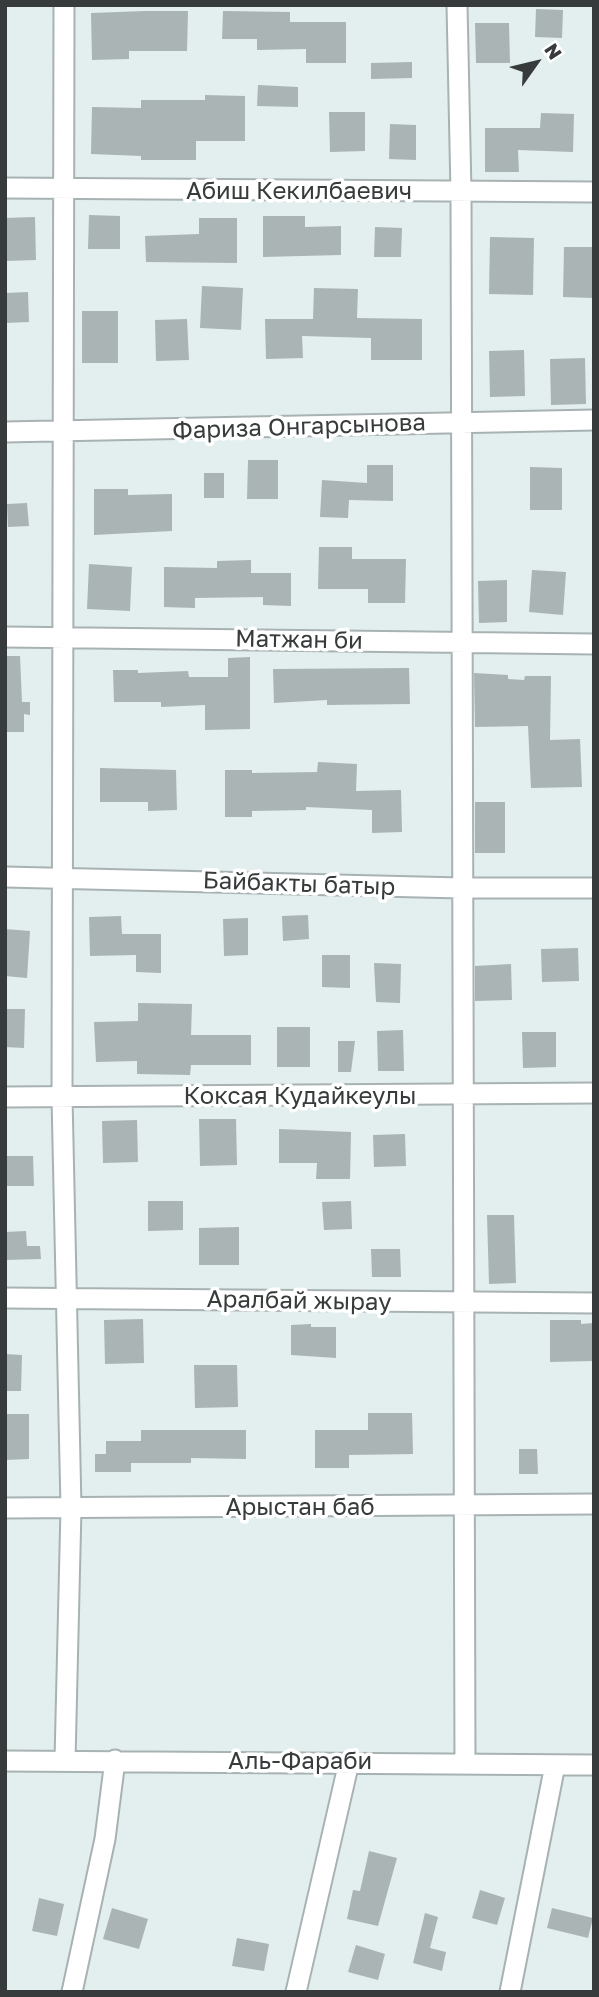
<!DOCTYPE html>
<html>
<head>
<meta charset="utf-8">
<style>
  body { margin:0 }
  #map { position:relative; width:599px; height:1997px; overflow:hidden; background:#e3eeef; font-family:"Golos Text",sans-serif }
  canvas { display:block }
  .frame { position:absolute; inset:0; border:7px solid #373b3c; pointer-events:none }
  .north { position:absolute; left:501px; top:28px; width:70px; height:70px; -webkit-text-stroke:5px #fff; paint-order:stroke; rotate:56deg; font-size:19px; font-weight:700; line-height:28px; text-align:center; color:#373b3c }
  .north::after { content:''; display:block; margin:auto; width:24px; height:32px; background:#373b3c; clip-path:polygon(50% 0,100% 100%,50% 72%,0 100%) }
</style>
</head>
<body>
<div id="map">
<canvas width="599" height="1997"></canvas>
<div class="frame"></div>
<div class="north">N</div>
</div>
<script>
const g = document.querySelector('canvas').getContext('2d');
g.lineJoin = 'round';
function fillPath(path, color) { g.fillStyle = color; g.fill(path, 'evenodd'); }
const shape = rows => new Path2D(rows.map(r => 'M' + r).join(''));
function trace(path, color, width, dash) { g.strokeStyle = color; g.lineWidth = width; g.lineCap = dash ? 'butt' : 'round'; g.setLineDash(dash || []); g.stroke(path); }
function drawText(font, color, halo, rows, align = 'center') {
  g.font = font + ' "Golos Text",sans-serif'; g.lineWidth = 7; g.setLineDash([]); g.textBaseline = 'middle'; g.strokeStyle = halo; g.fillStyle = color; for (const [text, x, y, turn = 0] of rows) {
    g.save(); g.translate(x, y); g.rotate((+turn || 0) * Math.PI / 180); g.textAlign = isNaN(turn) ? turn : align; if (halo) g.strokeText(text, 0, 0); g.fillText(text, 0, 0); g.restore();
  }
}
const building = shape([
  [536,9,563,10,562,38,535,37],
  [145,11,188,11,187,51,129,51,129,59,92,60,91,13],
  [223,11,290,12,290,22,346,22,346,63,306,63,306,49,257,50,257,39,222,39],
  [475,23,509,23,510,63,476,63],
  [412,62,412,78,371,79,371,63],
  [258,85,298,87,298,107,257,106],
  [205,95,245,96,245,141,196,141,196,160,141,160,141,156,91,154,92,107,141,108,141,100,205,100],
  [329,112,365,112,365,151,330,152],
  [541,113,574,114,573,152,518,150,519,172,485,172,485,128,540,128],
  [390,124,416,125,416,160,389,159],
  [89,215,120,216,120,249,88,249],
  [263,216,305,216,305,227,341,226,341,255,263,257],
  [35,217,36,260,5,261,5,218],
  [199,218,237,218,237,263,146,262,145,236,199,234],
  [375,227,402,228,401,257,374,257],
  [490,237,534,238,533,295,489,294],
  [564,247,594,247,593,298,563,297],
  [202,286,243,288,241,330,200,328],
  [314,288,358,289,357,318,422,319,422,360,371,360,371,338,302,336,303,358,266,359,265,319,313,319],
  [28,292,29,322,5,323,5,293],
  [82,311,118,311,118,363,82,363],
  [187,319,189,360,156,361,155,320],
  [524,350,525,396,490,397,489,351],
  [585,358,586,404,551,405,550,359],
  [248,460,278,460,278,499,247,499],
  [367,465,393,465,393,501,349,500,348,518,320,517,322,480,367,483],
  [530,467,562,468,562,510,530,510],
  [204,473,224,473,224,498,204,498],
  [94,489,128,489,128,495,172,494,172,531,94,535],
  [27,503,29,526,8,527,7,504],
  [319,547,352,547,352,559,406,559,405,603,368,603,368,589,318,589],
  [251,560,251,573,291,573,291,606,263,605,263,597,195,598,195,608,164,607,164,567,217,568,217,561],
  [89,564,132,567,130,611,87,609],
  [532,570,566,572,563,615,529,612],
  [507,580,507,622,479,623,478,581],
  [5,656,20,656,22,702,30,702,30,715,24,714,24,732,5,732],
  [250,657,250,729,205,730,205,705,161,707,161,702,114,702,113,670,138,670,138,673,188,671,189,677,228,677,228,658],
  [409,668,410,704,327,705,327,700,274,703,273,669],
  [474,673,508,675,508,679,524,680,525,676,551,676,550,740,580,739,582,787,531,788,528,726,475,727],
  [318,762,357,764,356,791,401,790,402,832,372,833,372,810,306,807,306,810,252,811,252,817,225,817,225,770,252,770,252,773,317,772],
  [100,768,176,770,177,810,148,811,148,802,100,802],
  [475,802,505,802,505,853,475,853],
  [308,915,309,939,283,941,282,916],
  [121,916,122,934,161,934,161,973,136,972,136,955,90,956,89,917],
  [248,918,248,955,224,956,223,919],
  [5,929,30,931,27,978,5,976],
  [578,948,579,981,542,982,541,949],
  [322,955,350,955,350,988,322,987],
  [374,963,401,964,400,1003,376,1002],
  [511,964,512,1000,475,1001,475,966],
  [138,1003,192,1004,191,1035,251,1035,251,1065,191,1065,190,1075,137,1074,137,1061,96,1062,94,1022,138,1021],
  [5,1009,25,1009,24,1048,5,1047],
  [277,1027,310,1027,310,1067,277,1067],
  [403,1030,404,1071,378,1071,377,1031],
  [522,1032,556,1032,556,1067,523,1068],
  [338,1041,355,1041,351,1072,338,1072],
  [199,1119,236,1119,237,1165,200,1166],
  [137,1120,138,1162,103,1163,102,1121],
  [279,1129,351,1132,350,1179,316,1179,317,1163,279,1163],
  [405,1134,406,1166,374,1167,373,1135],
  [5,1156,33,1156,34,1186,5,1186],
  [148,1201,183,1201,183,1230,148,1231],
  [351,1201,352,1229,324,1230,322,1202],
  [487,1215,514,1215,516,1283,489,1284],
  [239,1227,239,1265,199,1265,199,1228],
  [26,1231,27,1246,40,1246,41,1259,5,1260,5,1232],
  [371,1249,400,1249,401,1277,372,1277],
  [143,1319,144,1363,105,1364,104,1320],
  [550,1320,581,1320,581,1324,594,1323,594,1361,550,1362],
  [311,1324,311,1327,336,1327,336,1358,291,1355,291,1325],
  [5,1354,22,1355,21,1391,5,1391],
  [194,1365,237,1365,238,1407,195,1408],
  [368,1413,412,1413,413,1454,349,1455,349,1468,315,1468,315,1430,368,1430],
  [5,1414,29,1414,29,1459,5,1460],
  [141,1430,246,1430,246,1459,191,1458,191,1463,131,1463,131,1472,95,1472,95,1454,106,1454,106,1441,141,1441],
  [519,1449,537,1449,538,1474,519,1474],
  [369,1851,397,1858,378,1926,347,1919,353,1890,360,1891],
  [480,1890,505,1898,497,1925,472,1918],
  [39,1898,64,1904,57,1936,32,1931],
  [112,1908,148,1919,139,1949,103,1939],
  [552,1908,593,1918,588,1938,547,1928],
  [425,1913,438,1917,430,1948,446,1952,442,1971,413,1963],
  [237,1938,269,1944,264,1971,232,1966],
  [356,1945,385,1954,378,1980,348,1972]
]);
const minor = shape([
  [64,5,62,1097,71,1508,65,1760],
  [457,5,461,192,465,1762],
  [5,188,594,192],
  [5,432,594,420],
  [5,637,594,644],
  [5,877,461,888,594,888],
  [5,1097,594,1093],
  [5,1298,594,1303],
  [5,1508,594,1504],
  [5,1761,594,1765],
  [72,1992,105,1839,115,1760],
  [296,1992,349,1762],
  [510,1992,555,1765]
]);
const streetNames = [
  ["Абиш Кекилбаевич",299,191],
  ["Фариза Онгарсынова",299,427,-2],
  ["Матжан би",299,640,1],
  ["Байбакты батыр",299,884,2],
  ["Коксая Кудайкеулы",300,1096],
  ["Аралбай жырау",299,1301,1],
  ["Арыстан баб",300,1507],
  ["Аль-Фараби",300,1761]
];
fillPath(building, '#aab4b5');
trace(minor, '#a8b2b3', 23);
trace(minor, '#fff', 19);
drawText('24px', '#373b3c', '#fff', streetNames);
</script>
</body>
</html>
